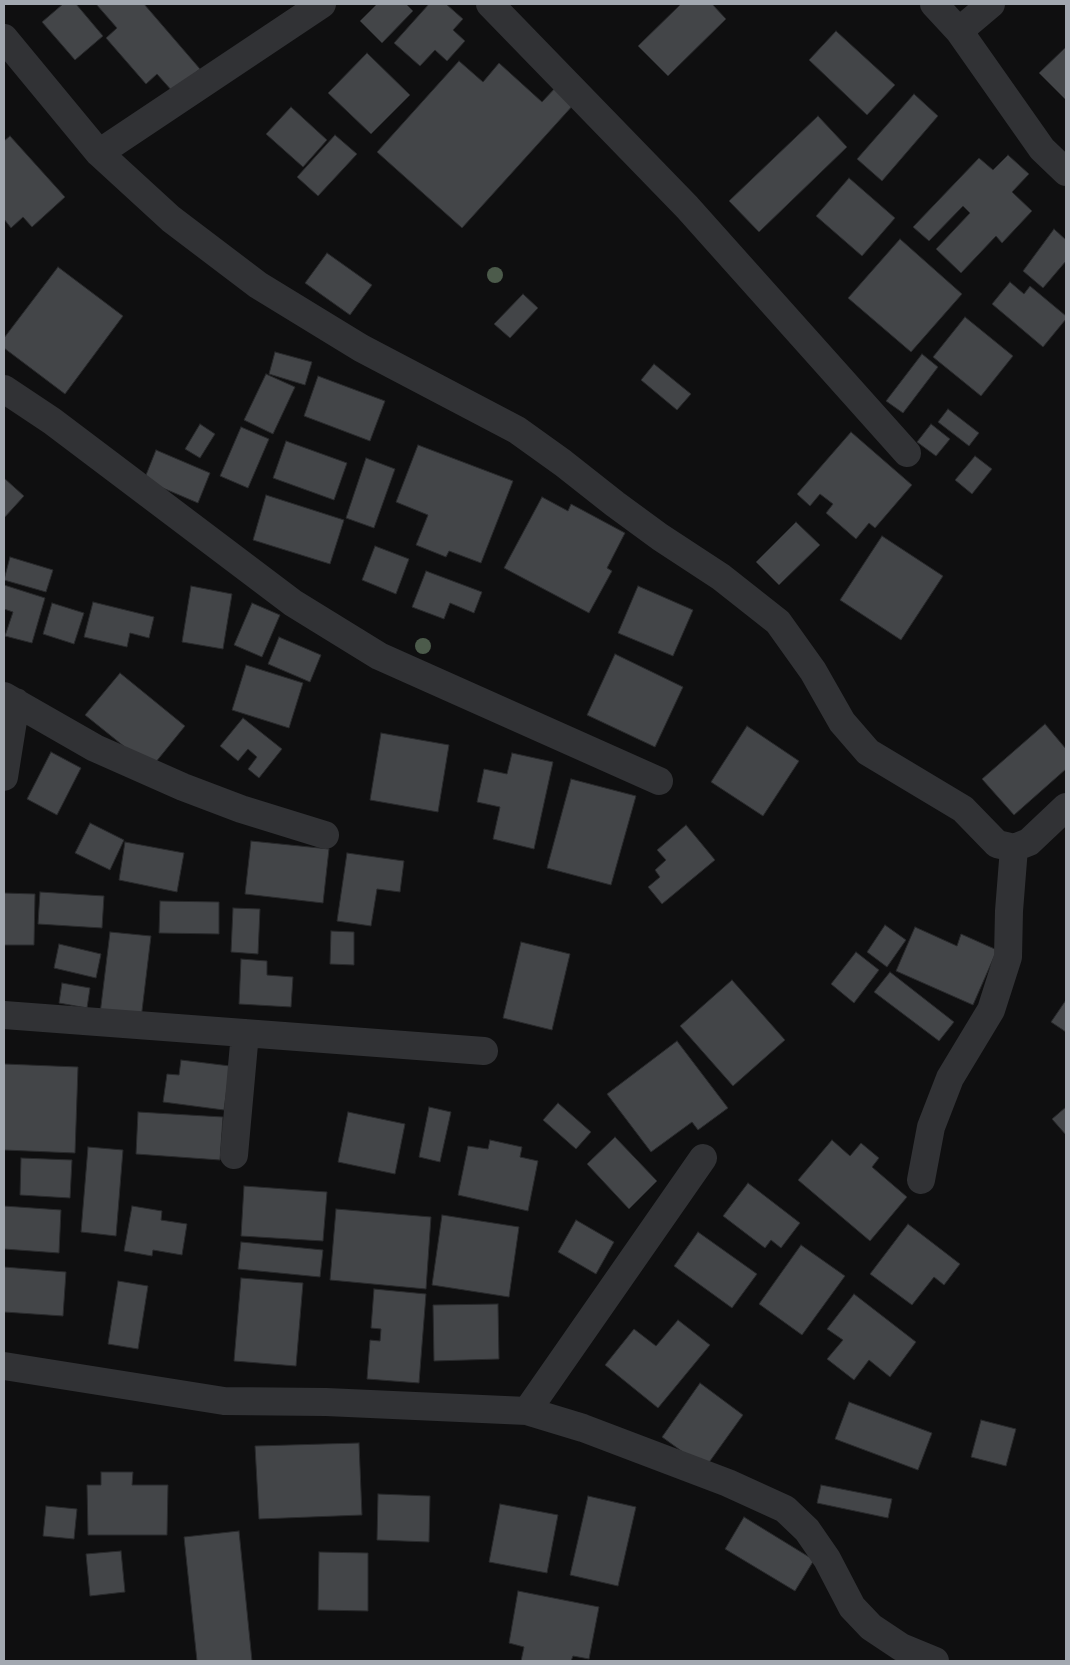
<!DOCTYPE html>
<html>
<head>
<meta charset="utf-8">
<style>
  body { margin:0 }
  #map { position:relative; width:1070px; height:1665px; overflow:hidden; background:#0f0f10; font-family:"Alegreya Sans",sans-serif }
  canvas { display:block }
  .frame { position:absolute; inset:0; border:5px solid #a2a8b0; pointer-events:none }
</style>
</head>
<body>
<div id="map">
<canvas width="1070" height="1665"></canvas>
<div class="frame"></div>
</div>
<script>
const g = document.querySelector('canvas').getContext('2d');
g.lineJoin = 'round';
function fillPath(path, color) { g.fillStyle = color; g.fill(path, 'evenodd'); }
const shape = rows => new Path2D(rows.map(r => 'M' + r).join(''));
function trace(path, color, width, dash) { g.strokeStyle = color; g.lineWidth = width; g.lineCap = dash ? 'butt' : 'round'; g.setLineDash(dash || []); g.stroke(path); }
const building = shape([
  [63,4,76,4,103,36,75,60,42,22,63,4],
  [96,4,144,4,200,69,173,92,157,74,146,84,106,38,117,28,96,4],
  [377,4,406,4,413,11,382,43,360,21,377,4],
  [429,4,446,4,463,19,453,30,465,41,447,61,435,50,420,66,394,43,429,4],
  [681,4,712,4,726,19,668,76,638,46,681,4],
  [836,31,895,85,867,115,809,60,836,31],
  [1066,47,1066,100,1039,73,1066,47],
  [367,53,410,95,371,134,328,93,367,53],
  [459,61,483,82,499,63,542,102,556,87,575,103,462,228,377,152,459,61],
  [914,94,938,116,882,181,857,159,914,94],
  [291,107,327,140,303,167,266,134,291,107],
  [818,116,847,147,759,232,729,201,818,116],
  [335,135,357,154,318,196,297,177,335,135],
  [10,136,65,197,32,227,23,217,11,228,4,219,4,141,10,136],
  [1008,155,1029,174,1012,192,1032,211,1002,243,996,236,961,273,936,249,970,213,963,206,929,241,913,227,979,158,993,170,1008,155],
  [849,178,895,218,862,256,816,216,849,178],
  [1054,229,1066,240,1066,261,1043,288,1023,271,1054,229],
  [900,239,962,294,911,352,848,298,900,239],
  [327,253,372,285,350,315,305,283,327,253],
  [58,267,123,316,65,394,4,348,4,338,58,267],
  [1010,282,1024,294,1030,286,1066,316,1066,319,1043,347,992,304,1010,282],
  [523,294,538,308,510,338,494,324,523,294],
  [965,317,1013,356,981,396,933,357,965,317],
  [275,352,312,362,305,385,269,374,275,352],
  [922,354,938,367,903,413,886,401,922,354],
  [654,364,691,394,677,410,641,380,654,364],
  [266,374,295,387,273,434,244,420,266,374],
  [318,376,385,401,370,441,304,416,318,376],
  [948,409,979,433,969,446,938,422,948,409],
  [200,424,215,434,200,458,185,449,200,424],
  [931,424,950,439,936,456,917,442,931,424],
  [241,427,269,439,248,488,220,476,241,427],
  [851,432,912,485,875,528,869,523,856,539,826,513,833,504,820,494,810,506,797,494,851,432],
  [286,441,347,463,334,500,273,478,286,441],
  [418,445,513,481,481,563,449,551,446,557,416,545,428,515,396,502,418,445],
  [156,450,210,473,198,503,144,480,156,450],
  [975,456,992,469,972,494,955,480,975,456],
  [366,458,395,469,374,528,346,518,366,458],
  [4,478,24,496,4,518,4,478],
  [266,495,344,520,330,564,253,540,266,495],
  [542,497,568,511,571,504,625,533,607,568,612,571,589,613,504,568,542,497],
  [796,522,820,545,779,585,756,562,796,522],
  [882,536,943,576,901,640,840,600,882,536],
  [375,546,409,559,396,594,362,580,375,546],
  [10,557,53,570,46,592,4,580,10,557],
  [426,571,482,592,474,613,450,603,444,619,412,607,426,571],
  [4,585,45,598,32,643,5,636,13,612,4,609,4,585],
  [191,586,232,594,223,649,182,642,191,586],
  [638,586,693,610,673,656,618,633,638,586],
  [93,602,154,617,149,638,130,633,127,647,84,637,93,602],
  [52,603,84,613,74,644,43,634,52,603],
  [252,603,280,615,262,657,234,645,252,603],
  [279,637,321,655,310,682,268,664,279,637],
  [615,654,683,687,655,747,587,715,615,654],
  [246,665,303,683,289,728,232,710,246,665],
  [120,673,185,726,151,768,85,715,120,673],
  [243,718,282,749,259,778,248,769,257,757,248,749,238,761,220,746,243,718],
  [1045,724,1066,749,1066,769,1014,815,982,779,1045,724],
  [747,726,799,761,763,816,711,782,747,726],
  [381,733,449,745,438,812,370,800,381,733],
  [51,752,81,768,57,815,27,799,51,752],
  [512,753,553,762,534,849,493,839,500,807,477,802,484,769,507,774,512,753],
  [571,779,636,796,611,885,547,868,571,779],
  [90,823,124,840,110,870,75,853,90,823],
  [686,825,715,860,662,904,648,887,660,877,655,870,666,860,657,850,686,825],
  [251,841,329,849,323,903,245,894,251,841],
  [125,842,184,853,177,892,119,880,125,842],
  [347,853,404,861,400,892,377,889,371,926,337,921,347,853],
  [40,892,104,896,102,928,38,924,40,892],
  [4,893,35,894,34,945,4,945,4,893],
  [160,901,219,902,219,934,159,933,160,901],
  [233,908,260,909,258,954,231,952,233,908],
  [885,925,906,940,887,967,867,952,885,925],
  [915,927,957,946,961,934,997,950,973,1005,896,971,915,927],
  [331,931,354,932,354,965,330,964,331,931],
  [110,932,151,936,141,1019,100,1014,110,932],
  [521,942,570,954,552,1030,503,1018,521,942],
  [59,944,101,954,96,978,54,968,59,944],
  [856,952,879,970,854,1003,831,984,856,952],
  [241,959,267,961,267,975,293,977,291,1007,239,1004,241,959],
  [890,972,954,1022,939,1041,874,992,890,972],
  [732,980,785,1040,733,1086,680,1026,732,980],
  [62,983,90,988,87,1008,59,1003,62,983],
  [1066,1000,1066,1032,1051,1022,1066,1000],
  [677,1041,728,1108,698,1130,692,1122,651,1152,607,1094,677,1041],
  [181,1060,230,1066,224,1110,163,1102,167,1074,179,1075,181,1060],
  [4,1064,78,1067,75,1153,4,1150,4,1064],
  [558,1103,591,1132,576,1149,543,1120,558,1103],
  [429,1107,451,1112,440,1162,419,1157,429,1107],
  [1066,1107,1066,1135,1052,1119,1066,1107],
  [138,1112,223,1117,220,1160,136,1154,138,1112],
  [348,1112,405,1124,395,1174,338,1162,348,1112],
  [615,1137,657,1181,629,1209,587,1164,615,1137],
  [490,1140,522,1147,520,1157,538,1161,528,1211,458,1195,468,1146,488,1149,490,1140],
  [832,1140,850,1156,861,1143,879,1158,872,1167,907,1197,870,1241,798,1180,832,1140],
  [88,1147,123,1150,116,1236,81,1232,88,1147],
  [21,1158,72,1160,70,1198,20,1195,21,1158],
  [748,1183,800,1223,781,1248,771,1240,765,1248,723,1216,748,1183],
  [244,1186,327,1192,323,1241,241,1236,244,1186],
  [4,1206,61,1210,59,1253,4,1249,4,1206],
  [132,1206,162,1211,161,1220,187,1224,182,1255,153,1250,152,1256,124,1251,132,1206],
  [336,1209,431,1217,426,1289,330,1280,336,1209],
  [442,1215,519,1227,509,1297,432,1285,442,1215],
  [576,1220,614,1242,596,1274,558,1252,576,1220],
  [908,1224,960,1264,944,1285,934,1277,912,1305,870,1274,908,1224],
  [698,1232,757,1274,732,1308,674,1266,698,1232],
  [241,1242,323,1250,320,1277,238,1269,241,1242],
  [801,1245,845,1276,802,1335,759,1304,801,1245],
  [4,1267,66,1272,63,1316,4,1312,4,1267],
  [241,1278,303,1283,296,1366,234,1361,241,1278],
  [118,1281,148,1286,138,1349,108,1344,118,1281],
  [374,1289,426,1294,419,1383,367,1379,370,1340,380,1341,381,1329,371,1328,374,1289],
  [854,1294,916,1342,890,1377,869,1360,854,1380,827,1359,843,1340,827,1329,854,1294],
  [498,1304,499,1359,434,1361,433,1305,498,1304],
  [678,1320,710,1345,658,1408,605,1365,634,1329,656,1346,678,1320],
  [700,1383,743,1415,705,1468,662,1437,700,1383],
  [849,1402,932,1433,918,1470,835,1439,849,1402],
  [981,1420,1016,1429,1006,1466,971,1457,981,1420],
  [359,1443,362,1515,259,1519,255,1446,359,1443],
  [101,1472,133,1472,132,1485,168,1485,167,1535,88,1535,87,1485,101,1485,101,1472],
  [821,1485,892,1499,888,1518,817,1503,821,1485],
  [378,1494,430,1496,429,1542,377,1540,378,1494],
  [588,1496,636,1507,618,1586,570,1575,588,1496],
  [500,1504,558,1515,547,1573,489,1562,500,1504],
  [46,1506,77,1509,74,1539,43,1536,46,1506],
  [744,1517,814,1560,795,1591,725,1549,744,1517],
  [239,1531,252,1661,197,1661,184,1537,239,1531],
  [121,1551,125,1592,90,1596,86,1554,121,1551],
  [319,1552,368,1553,368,1611,318,1610,319,1552],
  [518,1591,599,1607,589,1659,573,1656,571,1661,521,1661,524,1647,509,1643,518,1591]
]);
const minor = shape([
  [490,4,687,207,907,453],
  [934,4,959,31,1042,149,1066,172],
  [959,31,991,4],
  [4,38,99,153,171,219,258,285,361,348,517,430,563,463,615,504,660,537,721,577,778,622,813,671,842,722,868,752,963,809,997,844,1014,848,1029,842,1066,807],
  [99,153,322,4],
  [4,389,52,421,293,603,379,656,659,781],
  [4,696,95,748,183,787,241,809,325,835],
  [4,777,16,702],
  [4,1015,484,1051],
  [234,1155,245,1033],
  [921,1180,931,1127,950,1078,991,1010,1008,957,1009,911,1014,848],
  [4,1366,224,1401,326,1402,527,1411,583,1428,728,1483,785,1509,807,1530,827,1559,852,1607,871,1627,901,1647,935,1661],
  [527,1411,703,1158]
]);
const trees = [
  [495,275],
  [423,646]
];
fillPath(building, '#434548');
trace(building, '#292a2c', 1);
trace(minor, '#313235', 28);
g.fillStyle = '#4c5b4b';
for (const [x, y] of trees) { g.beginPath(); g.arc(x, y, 8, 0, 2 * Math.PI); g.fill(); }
</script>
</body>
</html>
